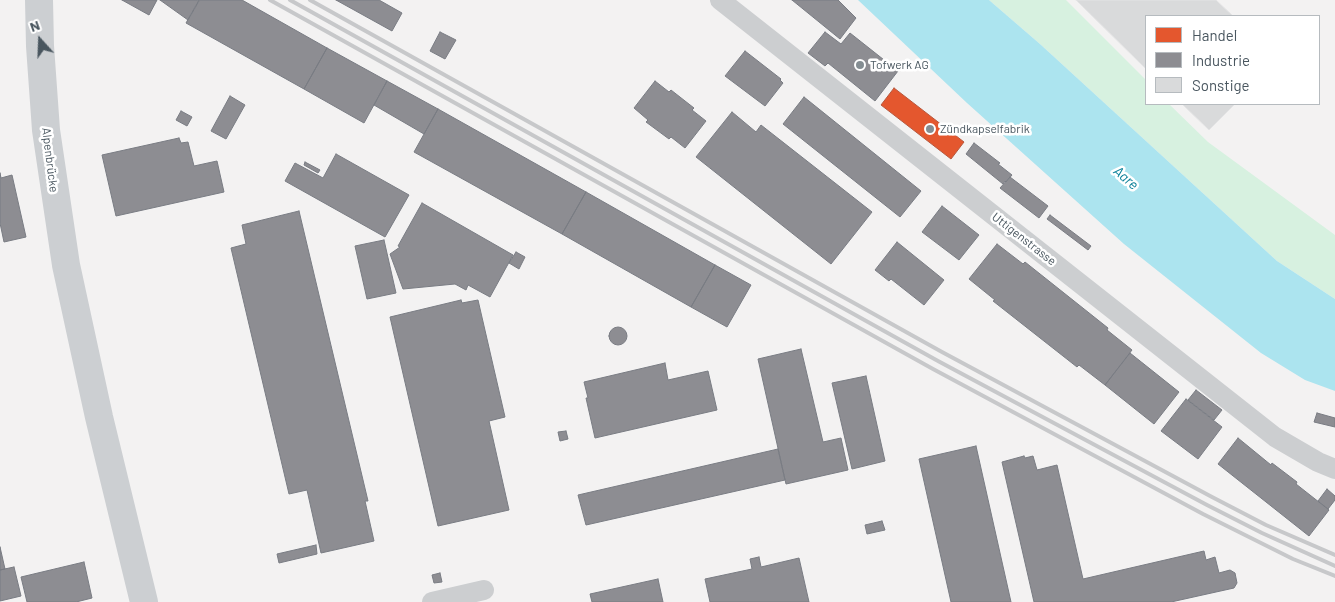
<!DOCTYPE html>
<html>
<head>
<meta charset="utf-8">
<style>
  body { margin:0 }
  #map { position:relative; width:1335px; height:602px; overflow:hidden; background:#f3f2f2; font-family:Barlow,sans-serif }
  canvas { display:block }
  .legend { position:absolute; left:1145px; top:15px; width:175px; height:90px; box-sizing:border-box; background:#fff; border:1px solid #b6bbbf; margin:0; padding:6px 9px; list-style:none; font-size:15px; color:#49565f }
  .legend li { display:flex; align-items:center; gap:10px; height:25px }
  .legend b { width:25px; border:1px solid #b6bbbf }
  .north { position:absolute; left:15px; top:15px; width:50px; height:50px; -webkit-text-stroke:4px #fff; paint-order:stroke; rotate:340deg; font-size:14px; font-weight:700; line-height:20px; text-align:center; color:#49565f }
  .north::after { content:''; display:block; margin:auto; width:18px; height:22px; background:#49565f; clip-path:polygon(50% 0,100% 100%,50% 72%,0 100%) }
</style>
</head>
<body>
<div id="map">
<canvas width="1335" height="602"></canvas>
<ul class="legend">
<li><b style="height:14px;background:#e4572e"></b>Handel</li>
<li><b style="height:14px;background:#8d8d92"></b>Industrie</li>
<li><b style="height:14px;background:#d9dadb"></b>Sonstige</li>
</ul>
<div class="north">N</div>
</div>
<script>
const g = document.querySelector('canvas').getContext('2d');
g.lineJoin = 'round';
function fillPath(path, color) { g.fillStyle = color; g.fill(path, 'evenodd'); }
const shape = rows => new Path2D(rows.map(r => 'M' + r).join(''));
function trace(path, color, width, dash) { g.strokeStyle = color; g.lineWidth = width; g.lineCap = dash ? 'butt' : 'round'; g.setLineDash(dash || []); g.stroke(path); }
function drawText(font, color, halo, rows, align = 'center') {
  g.font = font + ' Barlow,sans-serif'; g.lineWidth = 5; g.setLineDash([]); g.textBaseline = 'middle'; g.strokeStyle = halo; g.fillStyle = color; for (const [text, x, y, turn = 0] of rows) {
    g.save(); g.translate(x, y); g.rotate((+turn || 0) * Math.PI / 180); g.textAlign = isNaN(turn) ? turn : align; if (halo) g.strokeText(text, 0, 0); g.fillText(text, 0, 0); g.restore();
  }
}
const green = shape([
  [989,0,1066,0,1146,80,1146,104,1169,104,1208,142,1335,235,1335,299,1277,261,1040,44]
]);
const water = shape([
  [858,0,989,0,1040,44,1277,261,1335,299,1335,391,1305,380,1261,353,1124,244,967,103]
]);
const shops = shape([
  [894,88,964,142,951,159,881,105,894,88]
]);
const industry = shape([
  [122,0,157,0,149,15,122,0],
  [160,0,197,0,199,1,188,20,160,0],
  [199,0,242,0,327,48,304,89,186,23,199,0],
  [336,0,379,0,402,13,392,31,336,0],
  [792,0,838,0,856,18,840,39,792,0],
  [440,32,456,40,445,59,430,51,440,32],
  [825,32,841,44,850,33,898,71,875,101,828,63,825,66,808,53,825,32],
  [327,48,387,81,364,123,304,89,327,48],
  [745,51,781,79,780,80,783,83,765,106,725,76,745,51],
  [387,81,438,109,424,134,374,105,387,81],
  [655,81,669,92,671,90,694,108,692,110,706,121,685,148,671,137,669,139,646,122,648,120,634,108,655,81],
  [230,96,245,105,226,139,211,131,230,96],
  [804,97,921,191,900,217,783,124,804,97],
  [438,109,586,192,562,234,414,152,438,109],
  [181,111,192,117,187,126,176,120,181,111],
  [732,112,756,132,761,125,872,212,831,264,696,157,732,112],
  [179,138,181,143,188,142,194,166,217,161,224,192,116,216,102,155,179,138],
  [974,143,1000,163,998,164,1012,175,1006,182,1005,181,1003,184,966,154,974,143],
  [336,154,409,195,385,237,285,181,295,163,323,178,336,154],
  [305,162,320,170,318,173,304,165,305,162],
  [0,173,1,178,12,175,26,237,4,242,0,223,0,173],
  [1010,177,1048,206,1039,218,1000,188,1010,177],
  [586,192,715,265,691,307,562,234,586,192],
  [422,203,513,255,490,297,468,285,466,290,455,284,403,289,390,254,400,247,398,246,422,203],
  [942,206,979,235,959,260,922,232,942,206],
  [299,211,368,501,365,501,374,541,321,553,307,490,289,494,231,248,246,244,242,225,299,211],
  [1050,215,1091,246,1088,250,1047,219,1050,215],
  [384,240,396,293,367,299,355,246,384,240],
  [897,242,944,280,924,305,891,279,889,281,875,270,897,242],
  [997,244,1023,264,1025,262,1108,328,1107,330,1132,350,1105,385,1079,365,1077,367,993,301,995,300,969,279,997,244],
  [516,252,525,257,519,269,509,263,516,252],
  [715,265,751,285,727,327,691,307,715,265],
  [461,300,462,303,478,300,505,417,489,421,509,510,438,526,390,317,461,300],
  '609 336a9 9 0 1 1 18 0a9 9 0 1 1-18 0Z',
  [801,349,823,442,841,438,848,470,786,484,758,359,801,349],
  [1130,353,1179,392,1154,424,1105,385,1130,353],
  [665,363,668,380,708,371,717,410,595,438,586,398,588,398,584,382,665,363],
  [866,376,885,461,852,469,832,383,866,376],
  [1196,390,1222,410,1214,420,1188,400,1196,390],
  [1186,399,1222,427,1198,459,1161,431,1186,399],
  [1317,413,1335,418,1335,427,1314,422,1317,413],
  [566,431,568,439,560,441,558,432,566,431],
  [1238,438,1271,465,1272,463,1297,482,1296,484,1329,510,1309,536,1218,464,1238,438],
  [976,446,1011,602,951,602,919,459,976,446],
  [778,449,785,480,586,525,578,495,778,449],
  [1024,456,1025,458,1033,456,1037,470,1057,465,1083,579,1204,551,1206,560,1215,557,1219,573,1230,570,1235,573,1237,583,1234,588,1171,602,1034,602,1002,462,1024,456],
  [1327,489,1335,496,1335,500,1328,509,1318,501,1327,489],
  [882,521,885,530,867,534,865,525,882,521],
  [316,545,317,554,279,563,277,554,316,545],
  [0,547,5,569,0,570,0,547],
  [759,557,761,567,799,558,809,602,710,602,705,579,752,569,750,559,759,557],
  [84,562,92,598,76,602,27,602,21,577,84,562],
  [14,567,21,596,0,601,0,570,14,567],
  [440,573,442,582,434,583,432,575,440,573],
  [658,579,663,602,592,602,590,594,658,579]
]);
const building = shape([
  [1076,0,1216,0,1233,16,1146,16,1146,69,1076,0],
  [1182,104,1235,104,1209,130,1182,104]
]);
const street = shape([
  [720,0,1275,437,1318,462,1335,469],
  [432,602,484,590]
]);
const secondary = shape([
  [39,0,40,46,46,130,66,265,99,417,144,602]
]);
const rail = shape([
  [270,0,933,369,1203,514,1293,559,1335,576],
  [290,0,938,361,1207,505,1262,533,1335,566],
  [310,0,942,352,1212,497,1266,525,1335,555]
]);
const markers = [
  [860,65,5,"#848d92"],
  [930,129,5,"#848d92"]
];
const poiNames = [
  ["Tofwerk AG",870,65],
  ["Zündkapselfabrik",940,129]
];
const streetNames = [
  ["Alpenbrücke",50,160,83],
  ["Uttigenstrasse",1024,239,38]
];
const waterNames = [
  ["Aare",1126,178,41]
];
fillPath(green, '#d7f1e0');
fillPath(water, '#ace4ef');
fillPath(shops, '#e4572e');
trace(shops, '#b6573d', 1);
fillPath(industry, '#8d8d92');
trace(industry, '#797c83', 1);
fillPath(building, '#d9dadb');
trace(building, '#e4e4e5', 1);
trace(street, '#ccced0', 20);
trace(secondary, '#cccfd2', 28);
trace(rail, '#c7c8ca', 4);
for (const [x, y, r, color] of markers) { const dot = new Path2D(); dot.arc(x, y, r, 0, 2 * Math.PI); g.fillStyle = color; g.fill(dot); trace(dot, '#fff', 2); }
drawText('12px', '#49565f', '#fff', poiNames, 'left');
drawText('12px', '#49565f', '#fff', streetNames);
drawText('italic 14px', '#0b8199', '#fff', waterNames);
</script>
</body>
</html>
